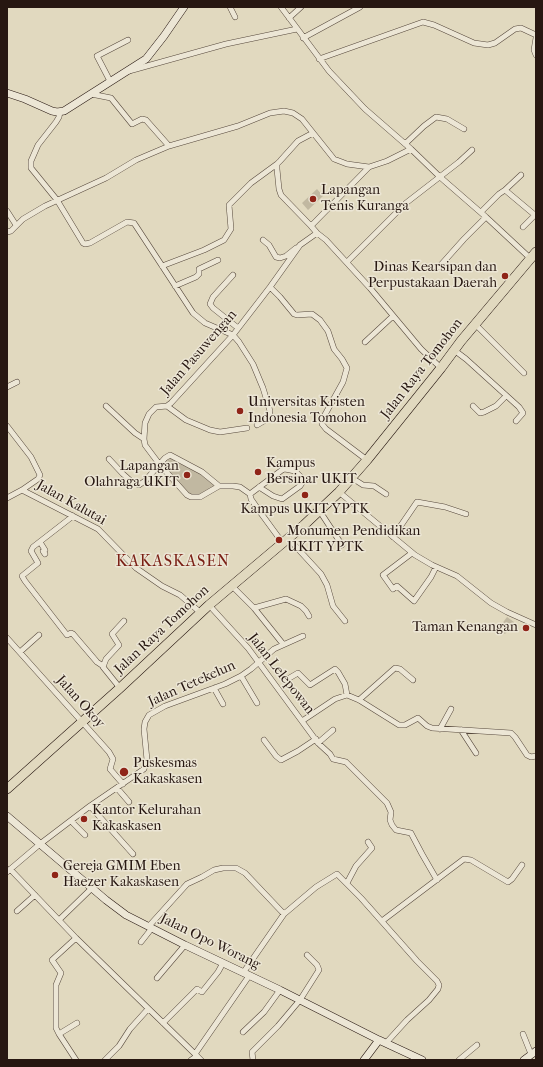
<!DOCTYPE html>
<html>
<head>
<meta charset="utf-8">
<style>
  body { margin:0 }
  #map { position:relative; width:543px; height:1067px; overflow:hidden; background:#e1d9bf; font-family:"IM FELL French Canon",serif }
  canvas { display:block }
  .frame { position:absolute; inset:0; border:8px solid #271711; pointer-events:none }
</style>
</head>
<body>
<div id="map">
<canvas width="543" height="1067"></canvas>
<div class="frame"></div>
</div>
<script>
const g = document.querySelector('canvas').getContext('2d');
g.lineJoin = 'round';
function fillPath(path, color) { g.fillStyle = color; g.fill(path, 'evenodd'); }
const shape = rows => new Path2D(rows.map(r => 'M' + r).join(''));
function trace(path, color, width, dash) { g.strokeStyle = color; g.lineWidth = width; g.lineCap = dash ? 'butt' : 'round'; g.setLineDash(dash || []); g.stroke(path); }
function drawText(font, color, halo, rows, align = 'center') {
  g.font = font + ' "IM FELL French Canon",serif'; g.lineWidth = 3; g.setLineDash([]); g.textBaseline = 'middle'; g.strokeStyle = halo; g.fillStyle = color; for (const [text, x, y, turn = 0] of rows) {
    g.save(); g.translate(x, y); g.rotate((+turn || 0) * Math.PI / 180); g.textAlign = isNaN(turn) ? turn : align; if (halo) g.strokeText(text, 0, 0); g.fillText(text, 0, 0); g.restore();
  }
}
const green = shape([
  [317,189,323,196,308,210,302,203],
  [167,456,181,460,219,486,203,495,191,497,160,465],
  [507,617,514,622,505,634,498,629]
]);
const street = shape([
  [230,7,235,17],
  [281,7,329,71,365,109,411,149],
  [289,18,301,7],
  [303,38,360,7],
  [536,38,534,50,536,55],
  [319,59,423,22,434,25,474,43,488,45,495,43,515,29,521,28,536,35],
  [129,71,226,44,297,29],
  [110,81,97,56,128,40],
  [91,94,111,98,132,124,142,119,146,120,169,146],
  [60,112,59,117,56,122,38,145,31,161,31,168,57,200,83,243,85,244,90,243,127,222,134,223,193,313,205,323,233,335,239,342,253,364,263,388,270,411,269,418,257,425],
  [405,144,424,126,436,117,447,119,464,129],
  [505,190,521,175],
  [7,211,16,225],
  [481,212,499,194,505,190,536,216],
  [311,226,281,195,279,189,277,169,277,164,280,161,298,141,313,133],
  [523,227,535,215],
  [7,232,11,231,23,219,45,206,106,178,136,160,169,146,238,126,270,113,284,111,293,113,302,119,334,159,347,164,369,167],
  [317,233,311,226,369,167,387,161,411,149,440,177,486,217,530,258],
  [263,240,269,245,276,257,280,258,286,256,296,248],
  [347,262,406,203,459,162,472,150],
  [162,266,204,250,224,240,231,229,229,205,251,183,277,164],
  [439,267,464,239,486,217],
  [233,275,213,297,210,304,213,308,238,328],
  [175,286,196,277,199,274,199,269,218,260],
  [270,287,280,297,294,314,297,315,312,314,320,320,328,331,334,349,342,359,347,368,343,382,322,420,322,424,326,429,367,460],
  [475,324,524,373],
  [365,342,393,316],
  [454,350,466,359,519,407,523,413,516,421],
  [7,387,17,382],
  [106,406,135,433,144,439],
  [167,406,186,420,210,430,220,432,247,428],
  [473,406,480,413,484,412,496,406,506,396],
  [7,426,31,457,40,475,38,479,22,490,7,498],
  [109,459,123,474,132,482,139,485,145,481,165,458,170,455,202,472,219,486],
  [352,478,363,485,374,486,386,494],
  [22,490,98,529,136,568,162,586,180,595,201,613],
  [339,492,415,555,432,565,457,576,491,603,507,612,536,625],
  [250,494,282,470,285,469,295,471,301,477,302,483,300,486,282,499,273,496,259,487],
  [319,510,342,545],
  [73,516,33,547,31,551,38,563,22,576,25,581,67,635,71,633,73,634,97,662,103,666],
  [393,537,417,502,445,507,466,514],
  [288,538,321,574,327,585,333,606,345,621],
  [40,542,45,550,43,551,45,554],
  [282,542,260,512,251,499,250,494,240,487,233,486,219,486,200,497,191,497,187,495,160,465,145,445,144,439,145,423,149,414,156,407,167,406,171,403,233,335,270,287,300,245,317,233,326,240,370,288,421,349,441,368],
  [412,553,383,575,393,589,397,586,414,601,431,577,436,567],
  [232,586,254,608,283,644],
  [209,605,248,648,318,743,330,754,333,759,346,762,387,803,391,812,390,820,392,825,396,830,411,833,412,835,422,854,437,880],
  [254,608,286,599,301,606,306,611,309,616],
  [7,638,109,752,113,759,110,769,123,784],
  [20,652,39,635],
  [241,676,257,703],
  [286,680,298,673,310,685,335,669,338,672,345,684,347,695],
  [120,688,103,667,106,659,119,645,112,634,124,621],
  [214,688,223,704],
  [359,700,395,668,400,669,413,680],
  [302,721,335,699,347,695,359,700,399,725,405,725,418,718,427,726,432,728,511,733,515,737,527,755,531,757,536,756],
  [440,729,451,709],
  [461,730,476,753],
  [264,740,276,756,281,760,298,751,316,739],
  [318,743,333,730],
  [117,788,129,802],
  [90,806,133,854],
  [71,821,85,835],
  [10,869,76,938,195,1054,249,976],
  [7,872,40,844,90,806,144,769,147,760,144,729,145,722,149,715,165,706,225,684,241,676,251,669,274,649,303,636],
  [347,883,356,866,372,848,368,842],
  [17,911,35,895],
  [59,920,92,888],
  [382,921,464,859,471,860,508,882,512,879,522,865],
  [149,926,187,884,202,877,214,870,223,868,236,868,245,873,284,914],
  [76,938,52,960,61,973,56,985,56,1028,59,1034,76,1060],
  [141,942,152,928],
  [243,973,284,914,316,887,337,874,361,898,417,961,437,981,439,985,438,989,429,1000,407,1020,386,1043],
  [157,978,185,945],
  [163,1023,197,989,202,992,218,972,223,963],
  [243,1032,264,1012,280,990],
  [59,1034,77,1023],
  [523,1034,531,1054],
  [195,1054,201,1060],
  [105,1060,119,1046,130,1029,148,1009],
  [191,1060,197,1056],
  [253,1060,252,1052,278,1026,300,1000,319,970,317,965,307,955],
  [459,1060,477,1045]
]);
const secondary = shape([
  [7,93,25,99,52,111,57,112,64,111,146,59,164,36,184,7],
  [7,816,106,900,126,915,185,945,280,990,379,1040,422,1060],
  [364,1060,379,1040],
  [524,1060,536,1051]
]);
const highway = shape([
  [7,789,120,688,209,605,304,525,339,492,367,460,441,368,461,341,536,252]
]);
const markers = [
  [313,199,4,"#8f2418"],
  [505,276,4,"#8f2418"],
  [240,411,4,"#8f2418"],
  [258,472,4,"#8f2418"],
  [187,475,4,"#8f2418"],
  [305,495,4,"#8f2418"],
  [279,540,4,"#8f2418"],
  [526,628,4,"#8f2418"],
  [124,772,5,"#8f2418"],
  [84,819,4,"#8f2418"],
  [55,875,4,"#8f2418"]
];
const poiNames = [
  ["Lapangan",321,191],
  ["Tenis Kuranga",321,207],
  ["Dinas Kearsipan dan",497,268,"right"],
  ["Perpustakaan Daerah",497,284,"right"],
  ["Universitas Kristen",248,403],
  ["Indonesia Tomohon",248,419],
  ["Kampus",266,464],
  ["Bersinar UKIT",266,480],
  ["Lapangan",179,467,"right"],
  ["Olahraga UKIT",179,483,"right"],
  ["Kampus UKIT YPTK",305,510,"center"],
  ["Monumen Pendidikan",287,532],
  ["UKIT YPTK",287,548],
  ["Taman Kenangan",518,628,"right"],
  ["Puskesmas",133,764],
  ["Kakaskasen",133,780],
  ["Kantor Kelurahan",92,811],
  ["Kakaskasen",92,827],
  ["Gereja GMIM Eben",63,867],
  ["Haezer Kakaskasen",63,883]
];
const streetNames = [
  ["Jalan Pasuwengan",199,353,-49],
  ["Jalan Raya Tomohon",422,369,-52],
  ["Jalan Kalutai",71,503,29],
  ["Jalan Raya Tomohon",162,630,-43],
  ["Jalan Lelepowan",281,674,52],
  ["Jalan Tetekelun",192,684,-24],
  ["Jalan Okoy",80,702,48],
  ["Jalan Opo Worang",210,942,26]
];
const quarterNames = [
  ["KAKASKASEN",173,562]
];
fillPath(green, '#c1b8a1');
trace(street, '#56483c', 6);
trace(secondary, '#271711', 8);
trace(highway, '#271711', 10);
trace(street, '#ece6d5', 5);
trace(secondary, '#ece6d5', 7);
trace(highway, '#e1d9bf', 9);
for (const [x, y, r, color] of markers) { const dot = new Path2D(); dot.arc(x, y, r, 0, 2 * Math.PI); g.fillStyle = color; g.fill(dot); trace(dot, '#ece6d5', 1.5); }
drawText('14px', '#271711', '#ece6d5', poiNames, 'left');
drawText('14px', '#271711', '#ece6d5', streetNames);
g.letterSpacing = '1px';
drawText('16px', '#7a1f14', '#ece6d5', quarterNames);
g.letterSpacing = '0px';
</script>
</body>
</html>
